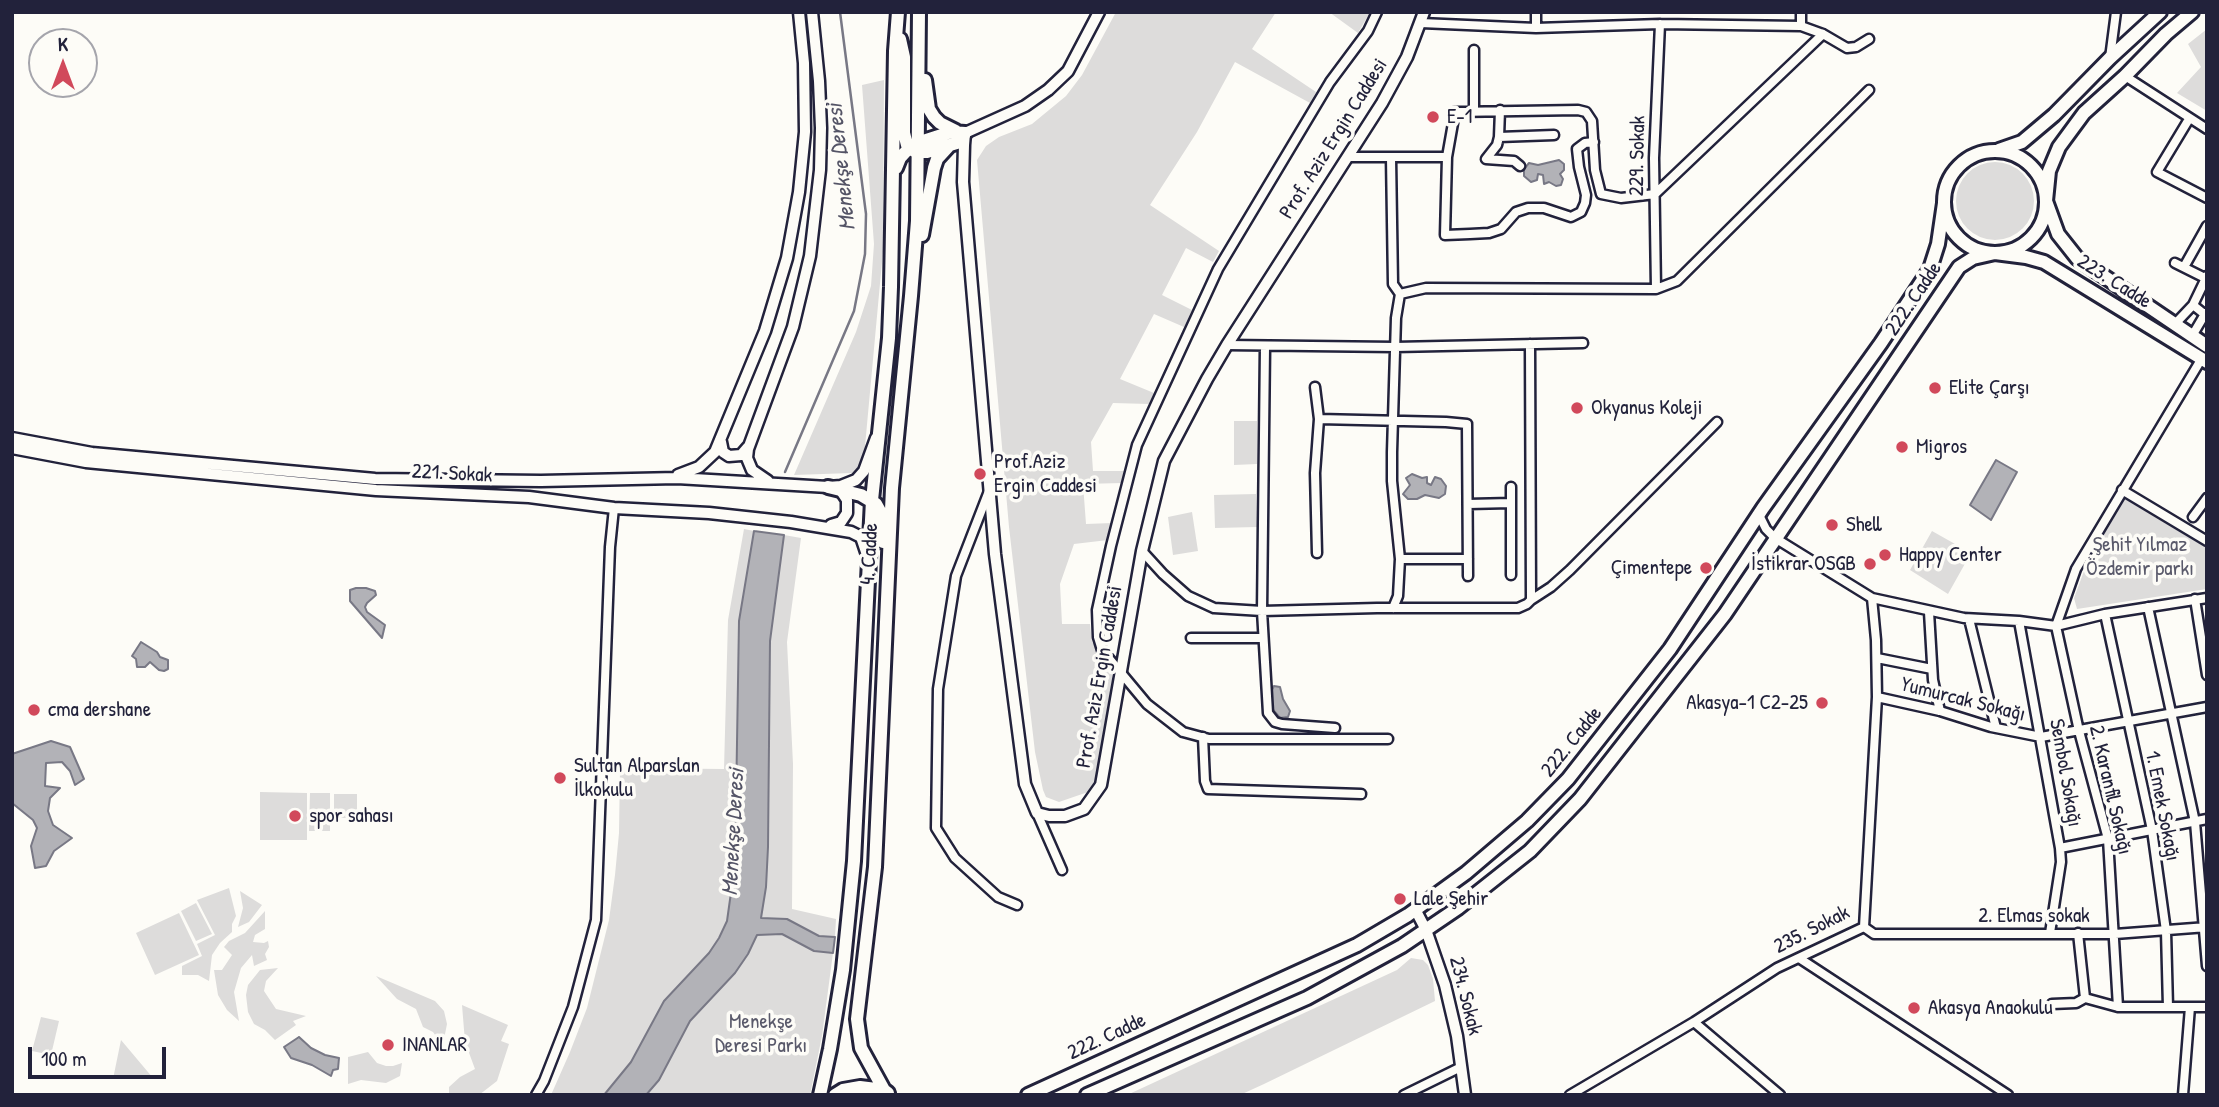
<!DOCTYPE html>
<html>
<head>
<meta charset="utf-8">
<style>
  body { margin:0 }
  #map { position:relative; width:2219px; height:1107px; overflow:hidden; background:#fdfcf7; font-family:"Patrick Hand",sans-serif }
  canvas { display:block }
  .frame { position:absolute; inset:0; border:14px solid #22223b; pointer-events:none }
  .north { position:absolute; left:28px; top:28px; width:70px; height:70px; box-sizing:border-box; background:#fdfcf7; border:2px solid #a5a5ac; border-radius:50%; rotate:0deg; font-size:19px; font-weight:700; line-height:28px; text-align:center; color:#22223b }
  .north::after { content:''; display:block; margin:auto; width:24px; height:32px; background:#d1495b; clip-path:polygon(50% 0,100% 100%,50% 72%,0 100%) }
  .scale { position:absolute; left:28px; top:1047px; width:138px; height:32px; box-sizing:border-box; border:4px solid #22223b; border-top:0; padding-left:9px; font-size:21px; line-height:24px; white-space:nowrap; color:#22223b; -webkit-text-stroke:5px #fdfcf7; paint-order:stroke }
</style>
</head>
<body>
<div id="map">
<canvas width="2219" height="1107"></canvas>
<div class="frame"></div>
<div class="north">K</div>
<div class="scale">100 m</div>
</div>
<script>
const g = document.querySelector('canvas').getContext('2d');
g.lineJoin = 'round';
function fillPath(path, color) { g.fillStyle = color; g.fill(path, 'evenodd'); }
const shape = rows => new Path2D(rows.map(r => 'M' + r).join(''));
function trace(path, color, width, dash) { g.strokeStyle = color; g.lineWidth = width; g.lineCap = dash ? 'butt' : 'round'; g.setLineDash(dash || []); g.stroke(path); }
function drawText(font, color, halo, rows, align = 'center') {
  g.font = font + ' "Patrick Hand",sans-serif'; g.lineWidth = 7; g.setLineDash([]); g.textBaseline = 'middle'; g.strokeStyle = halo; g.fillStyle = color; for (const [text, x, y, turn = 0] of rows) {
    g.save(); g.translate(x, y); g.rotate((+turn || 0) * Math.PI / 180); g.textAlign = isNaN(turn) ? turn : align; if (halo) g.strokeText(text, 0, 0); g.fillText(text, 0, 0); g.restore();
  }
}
const green = shape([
  [1116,12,1276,12,1252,49,1316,92,1310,103,1235,62,1197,132,1150,205,1219,251,1213,262,1186,248,1162,295,1192,310,1184,327,1154,314,1120,379,1154,393,1149,404,1113,403,1091,442,1093,471,1125,471,1122,483,1083,484,1086,524,1112,523,1108,540,1074,544,1060,584,1062,624,1090,624,1092,642,1108,662,1112,671,1112,681,1094,786,1088,792,1059,802,1046,797,1043,790,1035,752,1009,527,977,160,986,146,999,137,1032,124,1066,96,1082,75],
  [1329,12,1370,12,1358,33],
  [2207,29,2207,111,2177,93,2201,67,2188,44],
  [884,80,883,251,864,457,859,466,852,473,794,475,856,332,871,286,874,244,862,85],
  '1956 201a39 39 0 1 1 78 0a39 39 0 1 1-78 0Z',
  [1234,421,1257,421,1257,464,1234,465],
  [1256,494,1257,527,1215,528,1214,495],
  [2125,499,2207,548,2207,589,2077,609,2074,598,2087,563],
  [1192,512,1198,551,1173,555,1168,517],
  [744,529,754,531,739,621,735,864,727,921,719,938,709,953,664,1001,631,1062,604,1095,551,1095,570,1052,587,1008,609,920,615,875,619,833,620,768,724,769,728,620],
  [1932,531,1971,553,1948,594,1910,570],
  [784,535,801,538,787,642,793,764,792,909,836,919,835,937,819,936,786,919,761,918,766,887,768,847,770,641],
  [260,792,307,793,307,840,260,840],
  [310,793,330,793,330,831,309,831],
  [334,794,357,794,357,818,334,818],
  [229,888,236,916,232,924,232,932,220,943,212,955,209,981,198,975,182,975,182,966,202,956,197,944,215,935,197,900],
  [240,891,262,905,249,922,238,927,243,908],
  [196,903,212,934,196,941,181,911],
  [265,911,265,929,255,935,253,942,264,943,268,941,269,947,265,954,267,960,254,966,252,955,241,968,234,992,239,1021,227,1010,218,995,214,970,222,970,232,955,224,947,229,941,245,933],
  [179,913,199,955,155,975,136,933],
  [782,934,814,951,833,953,822,1036,810,1095,646,1095,659,1080,690,1021,735,973,748,954,757,935],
  [1411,958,1423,960,1428,965,1433,979,1435,1001,1264,1084,1240,1095,1127,1095,1397,970],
  [278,968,266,981,264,991,276,1009,306,1016,293,1021,296,1025,275,1040,265,1030,254,1024,248,1012,246,995,248,985,260,970],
  [376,976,435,1001,444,1011,447,1024,443,1044,442,1035,438,1039,433,1032,423,1027,416,1009,397,999],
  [462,1005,508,1025,501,1041,509,1044,497,1081,479,1095,449,1095,449,1087,460,1077,475,1069,465,1042],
  [41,1017,59,1021,51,1055,32,1051],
  [121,1040,153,1078,113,1079],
  [368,1052,377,1063,386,1066,393,1066,402,1063,400,1076,386,1083,361,1080,348,1084,348,1057]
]);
const water = shape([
  [1559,160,1564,164,1564,170,1560,174,1563,179,1561,185,1556,186,1549,182,1544,184,1543,175,1538,174,1537,180,1531,182,1524,176,1524,169,1529,163,1538,165,1559,160],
  [1996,460,2017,472,1991,520,1970,505,1996,460],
  [1412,474,1422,478,1427,477,1427,483,1431,485,1435,477,1441,479,1446,486,1445,494,1439,498,1425,495,1417,499,1408,499,1403,494,1410,485,1406,478,1412,474],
  [754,531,784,535,770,641,768,847,766,887,761,918,787,919,819,936,835,937,833,953,814,951,782,934,757,935,748,954,735,973,690,1021,659,1080,646,1095,604,1095,631,1062,664,1001,709,953,719,938,727,921,735,864,739,621,754,531],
  [356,588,366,588,375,591,376,595,367,603,365,607,367,612,385,625,382,638,350,601,350,590,356,588],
  [141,642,157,652,160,657,168,660,168,669,164,671,159,670,150,662,145,667,137,667,136,659,132,656,141,642],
  [1274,686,1280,687,1283,699,1290,711,1288,717,1280,718,1269,705,1268,697,1274,686],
  [51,741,70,747,84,779,75,785,70,771,62,762,46,763,45,786,60,788,50,798,48,811,53,825,72,838,54,851,46,866,35,868,31,846,37,828,33,820,12,803,12,754,51,741],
  [299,1037,311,1048,325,1055,339,1058,338,1069,333,1070,331,1076,312,1065,291,1058,284,1047,299,1037]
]);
const stream = shape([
  [785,472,854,311,865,254,866,214,840,12]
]);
const minor = shape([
  [1377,12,1368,31,1330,82,1218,269,1137,445,1111,546,1097,610,1098,637,1102,650,1147,704,1183,732,1209,739,1388,739],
  [1536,12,1536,28],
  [1801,12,1801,26],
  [1421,23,1536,28,1660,24,1801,26,1823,34,1847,48,1856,47,1869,39],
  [1474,50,1474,111],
  [2110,58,2116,12],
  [2125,76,2207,129],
  [1500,110,1499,137,1497,145,1486,159,1514,161,1520,166],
  [2189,119,2157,172,2207,198],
  [1499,137,1554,135],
  [1348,157,1447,157,1445,235,1470,234,1489,233,1501,229,1516,212,1528,208,1544,208,1571,217,1581,212,1585,203,1586,195,1579,167,1577,149,1585,143,1594,142],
  [1447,157,1455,112,1578,110,1586,112,1592,121,1595,170,1601,194,1621,198,1655,194,1823,34],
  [1391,158,1393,284,1400,294,1396,318,1392,452,1392,481,1400,559,1398,596,1393,608],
  [2175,263,2205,278],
  [2184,267,2207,226],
  [2207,276,2193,305,2203,313,2207,313],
  [1656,289,1654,158,1660,24],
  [1400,294,1426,288,1656,289,1677,281,1869,90],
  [2174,325,2193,305],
  [2192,336,2205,314],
  [1227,345,1395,347,1583,343],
  [1265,347,1262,611,1268,713,1275,722,1282,724,1335,728],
  [1315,387,1319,419,1315,473,1317,553],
  [1319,419,1446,422,1467,424,1468,576],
  [1511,487,1511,503],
  [2122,490,2207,541],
  [989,491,956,576,938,689,936,828,955,858,998,897,1017,905],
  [1468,504,1511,503,1511,575],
  [1759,515,1766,529,1775,538,1872,598,1964,618,2019,621,2056,626,2105,614,2207,598],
  [2193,517,2207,498],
  [1142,551,1163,574,1188,596,1214,608,1262,611,1377,608,1518,608,1527,604,1531,600,1530,344],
  [1400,559,1468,559],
  [2195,599,2207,675],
  [1531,600,1551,587,1570,570,1717,422],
  [2148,607,2195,822,2207,966],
  [1929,612,1933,680,1940,711],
  [2105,614,2152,830,2166,931,2168,1007],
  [1969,619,1996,728],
  [2019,621,2060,848,2061,862,2050,933],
  [1191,638,1263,638],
  [1877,658,1932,669],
  [1877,697,1940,711,1991,727,2041,737,2207,707],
  [1203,737,1205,781,1208,789,1361,794],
  [1037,813,1062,870],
  [2060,848,2207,819],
  [1864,927,1874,934,2115,934,2207,927],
  [2078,933,2085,998],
  [1799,958,2008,1095],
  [2052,1004,2076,1003,2085,998,2118,1007,2207,1007],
  [2118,1007,2108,839,2079,731,2056,626,2076,569,2202,358],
  [1694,1022,1780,1095],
  [536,1095,544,1081,573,1007,596,920,610,547,614,508],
  [1404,1095,1461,1067],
  [1570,1095,1694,1022,1777,968,1864,927,1877,697,1876,640,1872,598],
  [2183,1095,2190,1007]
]);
const tertiary = shape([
  [1099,12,1068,71,1048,90,1025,106,965,133,964,145,963,182,995,554,1025,784,1037,813,1049,816,1065,816,1084,809,1101,785,1142,551,1164,461,1207,379,1227,345,1382,103,1407,57,1424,12],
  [12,438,92,453,375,479,541,481,677,478,828,487,841,486,856,480,864,471,876,438],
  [721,442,723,452,729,456,741,455,748,447],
  [12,448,86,462,376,490,529,497,614,508,709,513,791,522,851,532,861,537,867,555],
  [678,475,699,467,715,452,765,331,787,258,799,192,805,132,804,63,799,12],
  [768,481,752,470,747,458,748,449,793,327,810,256,820,170,821,128,819,81,812,12],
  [831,525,841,522,847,513,847,500,841,491],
  [1415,909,1426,930,1445,985,1457,1036,1465,1095]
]);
const primary = shape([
  [2192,12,2166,34,2125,76,2084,113,2059,147,2049,171,2046,201,2058,234,2077,258,2207,346],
  [925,80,929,109,934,117,940,123,956,131],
  [1999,150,2022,142,2054,115,2110,58,2160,12],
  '1944 202a51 51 0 1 1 102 0a51 51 0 1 1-102 0Z',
  [896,168,900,158,910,147,917,143,951,132,965,133,960,142,927,152,917,152,914,151,910,147,907,145,904,133,904,57,900,39],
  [922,235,934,168,937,159,948,147],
  [828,487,861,495,876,504,881,513,883,542],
  [884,1090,861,1048,857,1019,875,867,892,488,911,296,917,221,919,12],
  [820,1095,830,1049,843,970,854,861,872,500,889,338,891,287,895,51,898,12],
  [835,1095,843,1090,860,1087,884,1090,888,1093],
  [1028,1095,1357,945,1408,915,1466,873,1527,821,1568,779,1670,649,1763,508,1881,343,1930,269,1938,244,1944,203],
  [1087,1095,1307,998,1402,946,1458,908,1530,851,1580,799,1725,614,1959,267,1973,258,1995,253,2026,257,2044,262,2207,362]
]);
const markers = [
  [1433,117,7,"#d1495b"],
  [1935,388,7,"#d1495b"],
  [1577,408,7,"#d1495b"],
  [1902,447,7,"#d1495b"],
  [980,474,7,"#d1495b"],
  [1832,525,7,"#d1495b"],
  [1885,555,7,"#d1495b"],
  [1870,564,7,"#d1495b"],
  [1706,568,7,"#d1495b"],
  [1822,703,7,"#d1495b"],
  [34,710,7,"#d1495b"],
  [560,778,7,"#d1495b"],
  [295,816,7,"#d1495b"],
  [1400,899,7,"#d1495b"],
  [1914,1008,7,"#d1495b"],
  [388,1045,7,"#d1495b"]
];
const poiNames = [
  ["E-1",1447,117],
  ["Elite Çarşı",1949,388],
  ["Okyanus Koleji",1591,408],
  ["Migros",1916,447],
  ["Prof.Aziz",994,462],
  ["Ergin Caddesi",994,486],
  ["Shell",1846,525],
  ["Happy Center",1899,555],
  ["İstikrar OSGB",1856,564,"right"],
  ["Çimentepe",1692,568,"right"],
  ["Akasya-1 C2-25",1808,703,"right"],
  ["cma dershane",48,710],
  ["Sultan Alparslan",574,766],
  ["İlkokulu",574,790],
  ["spor sahası",309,816],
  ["Lale Şehir",1414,899],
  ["Akasya Anaokulu",1928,1008],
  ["INANLAR",402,1045]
];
const streetNames = [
  ["Prof. Aziz Ergin Caddesi",1334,139,-58],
  ["229. Sokak",1638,156,-89],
  ["223. Cadde",2114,282,32],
  ["222. Cadde",1914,299,-56],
  ["221. Sokak",452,474,3],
  ["4. Cadde",870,554,-87],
  ["Prof. Aziz Ergin Caddesi",1100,677,-80],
  ["Yumurcak Sokağı",1963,700,14],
  ["222. Cadde",1572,742,-51],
  ["Sembol Sokağı",2065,773,80],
  ["2. Karanfil Sokağı",2110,790,77],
  ["1. Emek Sokağı",2162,806,79],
  ["2. Elmas sokak",2034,916],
  ["235. Sokak",1812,930,-27],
  ["234. Sokak",1465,996,76],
  ["222. Cadde",1107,1037,-25]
];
const parkNames = [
  ["Şehit Yılmaz",2140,545],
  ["Özdemir parkı",2140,569],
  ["Menekşe",761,1022],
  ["Deresi Parkı",761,1046]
];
const waterNames = [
  ["Menekşe Deresi",842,167,-96],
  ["Menekşe Deresi",734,832,-87]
];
fillPath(green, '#dddcdb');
fillPath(water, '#b2b2b7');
trace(water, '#787885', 2);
trace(stream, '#787885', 2.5);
trace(minor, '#22223b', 13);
trace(tertiary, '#22223b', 15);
trace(primary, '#22223b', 18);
trace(minor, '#fdfcf7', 8);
trace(tertiary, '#fdfcf7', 10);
trace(primary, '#fdfcf7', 12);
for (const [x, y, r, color] of markers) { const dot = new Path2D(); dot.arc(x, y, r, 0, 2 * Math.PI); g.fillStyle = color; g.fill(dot); trace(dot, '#fdfcf7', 2.5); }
drawText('21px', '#22223b', '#fdfcf7', poiNames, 'left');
drawText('21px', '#22223b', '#fdfcf7', streetNames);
drawText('21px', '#5a5a6b', '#fdfcf7', parkNames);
drawText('italic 23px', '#545466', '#fdfcf7', waterNames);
</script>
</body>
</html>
